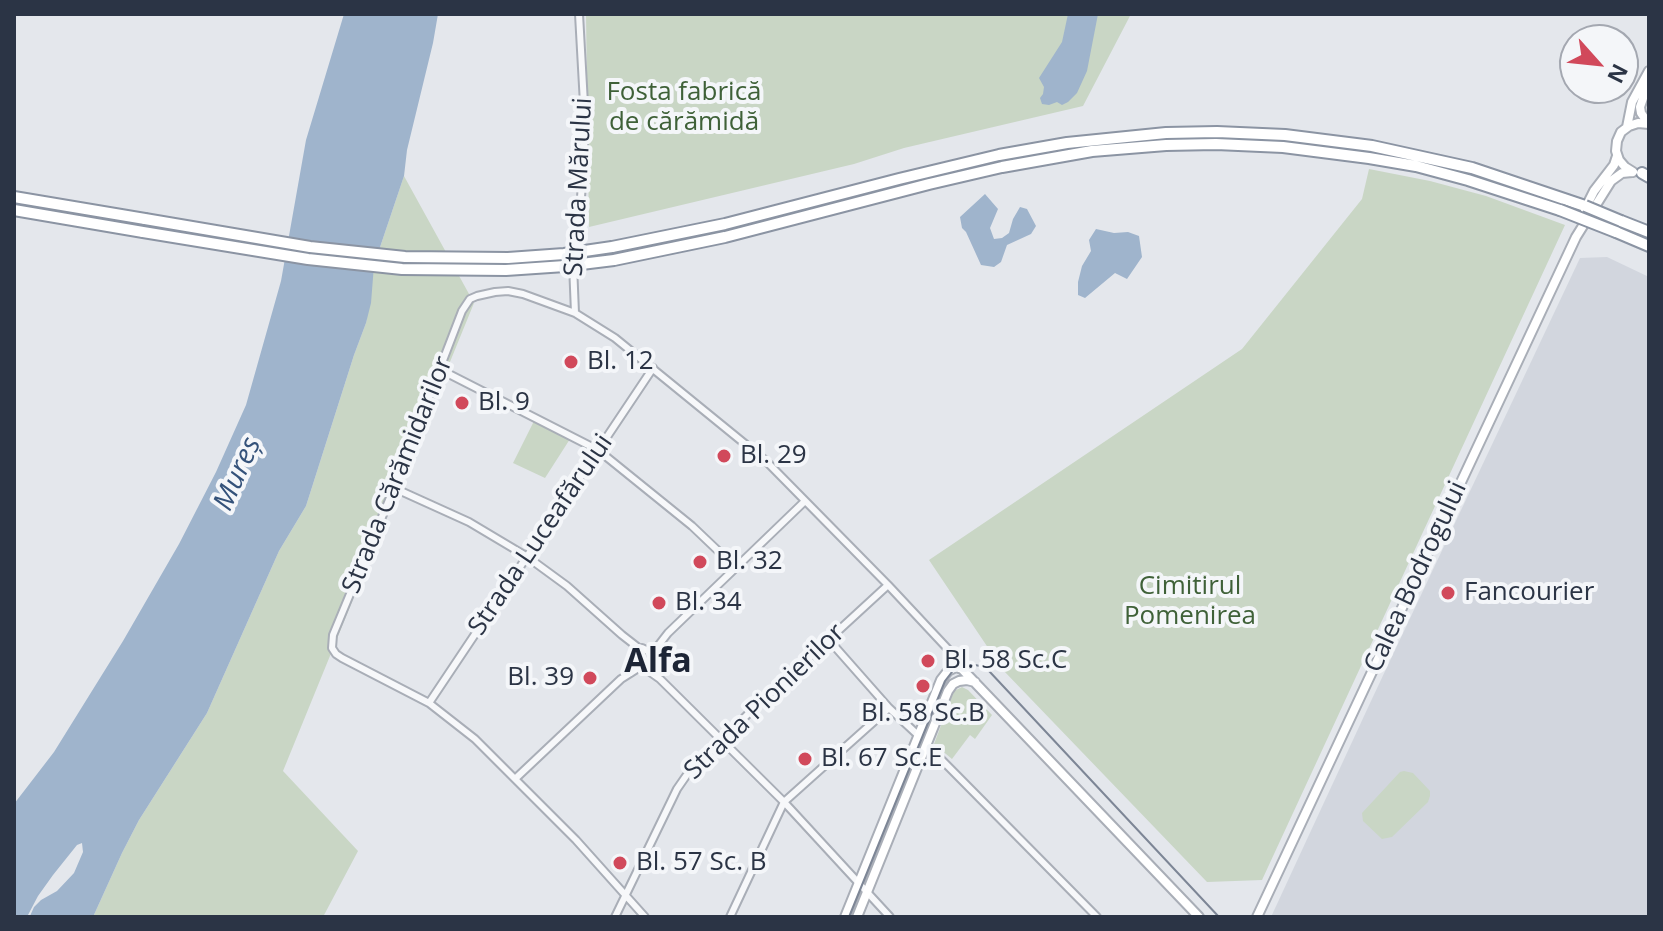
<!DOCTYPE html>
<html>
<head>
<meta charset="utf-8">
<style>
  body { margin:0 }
  #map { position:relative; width:1663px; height:931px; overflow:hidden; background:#e4e7ec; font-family:"Open Sans",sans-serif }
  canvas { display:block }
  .frame { position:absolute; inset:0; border:16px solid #2b3445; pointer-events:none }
  .north { position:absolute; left:1559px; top:24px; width:80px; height:80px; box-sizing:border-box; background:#f4f6f9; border:2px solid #a4a8b1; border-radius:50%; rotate:117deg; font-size:22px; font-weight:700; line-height:32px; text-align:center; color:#2b3445 }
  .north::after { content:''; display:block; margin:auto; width:28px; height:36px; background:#d1495b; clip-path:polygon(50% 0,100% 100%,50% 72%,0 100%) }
</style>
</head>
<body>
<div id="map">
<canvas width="1663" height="931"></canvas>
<div class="frame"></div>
<div class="north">N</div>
</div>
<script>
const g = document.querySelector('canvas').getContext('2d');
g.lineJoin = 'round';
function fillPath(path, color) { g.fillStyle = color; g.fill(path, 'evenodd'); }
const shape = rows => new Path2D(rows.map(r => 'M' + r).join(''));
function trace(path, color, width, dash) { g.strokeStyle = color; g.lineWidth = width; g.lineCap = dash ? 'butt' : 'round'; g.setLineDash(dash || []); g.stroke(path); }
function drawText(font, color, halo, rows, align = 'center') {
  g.font = font + ' "Open Sans",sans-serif'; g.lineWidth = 8; g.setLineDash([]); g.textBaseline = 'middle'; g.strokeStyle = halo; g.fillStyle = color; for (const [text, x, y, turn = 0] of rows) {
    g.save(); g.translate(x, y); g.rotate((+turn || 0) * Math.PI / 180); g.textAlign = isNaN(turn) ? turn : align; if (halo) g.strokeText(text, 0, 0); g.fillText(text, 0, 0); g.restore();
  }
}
const built = shape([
  [1607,257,1649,277,1649,917,1271,917,1371,701,1580,258]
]);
const green = shape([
  [586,14,1131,14,1083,106,904,148,854,164,589,227],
  [1369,169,1430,181,1486,196,1565,225,1262,880,1207,882,1003,670,929,560,1242,349,1362,199],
  [404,176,474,303,283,771,358,851,323,917,93,917,122,853,139,820,207,713,279,551,306,506,354,355,366,323,374,265],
  [535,419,570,439,545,478,513,463],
  [962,687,968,690,992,715,975,739,970,735,952,759,934,744,954,691],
  [1404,771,1413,773,1430,791,1430,796,1428,802,1392,837,1382,839,1363,821,1362,813,1400,772]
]);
const water = shape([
  [344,14,438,14,433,43,407,150,404,176,374,265,371,303,366,323,354,355,306,506,279,551,207,713,139,820,122,853,93,917,14,917,14,804,54,752,123,641,179,544,216,472,246,405,281,281,306,140],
  [82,843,83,852,74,873,57,891,41,900,34,907,30,916,28,915,38,896,53,875,77,845],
  [1068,14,1098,14,1087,71,1077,93,1068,102,1062,105,1057,102,1049,105,1042,104,1040,98,1043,94,1044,87,1039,78,1062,42],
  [985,194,998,209,990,228,994,239,1002,238,1009,233,1013,219,1020,207,1027,209,1036,226,1031,234,1007,245,1001,262,994,267,981,265,966,232,962,228,960,217],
  [1096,229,1114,233,1128,232,1139,236,1142,257,1127,279,1115,273,1085,298,1078,295,1078,282,1082,266,1091,251,1089,240]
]);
const street = shape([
  [574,253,581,197,584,159,584,104,579,14],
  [573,264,575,313],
  [439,369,598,450,692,526,735,567],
  [394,488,469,522,526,556,567,586,622,635,640,649],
  [829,640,889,708,919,736],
  [651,655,668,633,805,501],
  [651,661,647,666,640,667,634,663,633,653,642,648,648,651,658,676],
  [643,667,660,679,784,802,890,917],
  [429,703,653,368],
  [927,745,1097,917],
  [515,779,621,679,640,667],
  [615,917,677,789,686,776,753,709,888,585],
  [645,917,576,840,475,739,429,703,342,658,336,654,332,648,333,635,394,488,462,311,470,299,477,296,495,292,508,291,523,294,575,313,615,338,766,461,888,585,961,663,961,668],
  [730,917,784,802,889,708]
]);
const secondary = shape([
  [1648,123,1641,113,1640,107,1649,81],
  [1627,127,1632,102,1649,71],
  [1633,172,1625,167,1619,160,1616,151,1617,141,1621,132,1629,126,1638,123,1649,124],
  [1585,209,1594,191,1614,165,1617,156],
  [845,917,941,680,948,671,956,667,962,669,1199,917],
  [857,917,948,691,953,684,959,681,967,680,975,682],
  [1257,917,1576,237,1611,181,1622,173,1632,172]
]);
const highway = shape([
  [1642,173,1649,177],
  [14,197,145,219],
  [14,210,143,232],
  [1621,221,1649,232],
  [1616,232,1649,246],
  [612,247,725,224,899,179,999,155,1067,143,1166,133,1217,132,1285,135,1372,146,1472,168,1585,206],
  [614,260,725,237,929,184,1002,167,1092,151,1166,145,1216,144,1283,147,1369,158,1416,166,1468,180,1560,210]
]);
const tram = shape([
  [849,917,945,681,955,668,970,664,980,666,989,671,1219,917]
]);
const highwayBridge = shape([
  [1585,206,1621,221],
  [1560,210,1616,232],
  [145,219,310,247,405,257,508,258,564,254,612,247],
  [143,232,308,259,402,269,506,270,565,266,614,260]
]);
const markers = [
  [571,362,8,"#d1495b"],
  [462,403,8,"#d1495b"],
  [724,456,8,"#d1495b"],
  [700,562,8,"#d1495b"],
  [1448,593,8,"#d1495b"],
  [659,603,8,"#d1495b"],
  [928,661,8,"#d1495b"],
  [590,678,8,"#d1495b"],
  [923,686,8,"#d1495b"],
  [805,759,8,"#d1495b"],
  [620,863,8,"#d1495b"]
];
const parkNames = [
  ["Fosta fabrică",684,93],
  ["de cărămidă",684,123],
  ["Cimitirul",1190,587],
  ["Pomenirea",1190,617]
];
const streetNames = [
  ["Strada Mărului",579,187,-87],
  ["Strada Cărămidarilor",398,475,-68],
  ["Strada Luceafărului",541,535,-56],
  ["Calea Bodrogului",1416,577,-65],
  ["Strada Pionierilor",765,702,-44]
];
const poiNames = [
  ["Bl. 12",587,362],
  ["Bl. 9",478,403],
  ["Bl. 29",740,456],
  ["Bl. 32",716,562],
  ["Fancourier",1464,593],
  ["Bl. 34",675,603],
  ["Bl. 58 Sc.C",944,661],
  ["Bl. 39",574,678,"right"],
  ["Bl. 58 Sc.B",923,714,"center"],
  ["Bl. 67 Sc.E",821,759],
  ["Bl. 57 Sc. B",636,863]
];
const waterNames = [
  ["Mureș",238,474,-66]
];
const districtNames = [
  ["Alfa",658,662]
];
fillPath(built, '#d2d6de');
fillPath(green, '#c9d6c5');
fillPath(water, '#9fb4cc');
trace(street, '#a9aeb7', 10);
trace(secondary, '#a9aeb7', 12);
trace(highway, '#8b94a3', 14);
trace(street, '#f7f8fa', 6);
trace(secondary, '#fff', 8);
trace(highway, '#fff', 10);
trace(tram, '#7d8696', 2);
trace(highwayBridge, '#8b94a3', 14, []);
trace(highwayBridge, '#fff', 10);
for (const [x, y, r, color] of markers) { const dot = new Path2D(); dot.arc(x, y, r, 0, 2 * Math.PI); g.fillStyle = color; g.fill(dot); trace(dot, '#f4f6f9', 3); }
drawText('26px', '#3f6138', '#f4f6f9', parkNames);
drawText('26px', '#2b3445', '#f4f6f9', streetNames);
drawText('26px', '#2b3445', '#f4f6f9', poiNames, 'left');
drawText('italic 28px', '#34527a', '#f4f6f9', waterNames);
drawText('bold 34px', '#1d2536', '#f4f6f9', districtNames);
</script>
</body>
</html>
